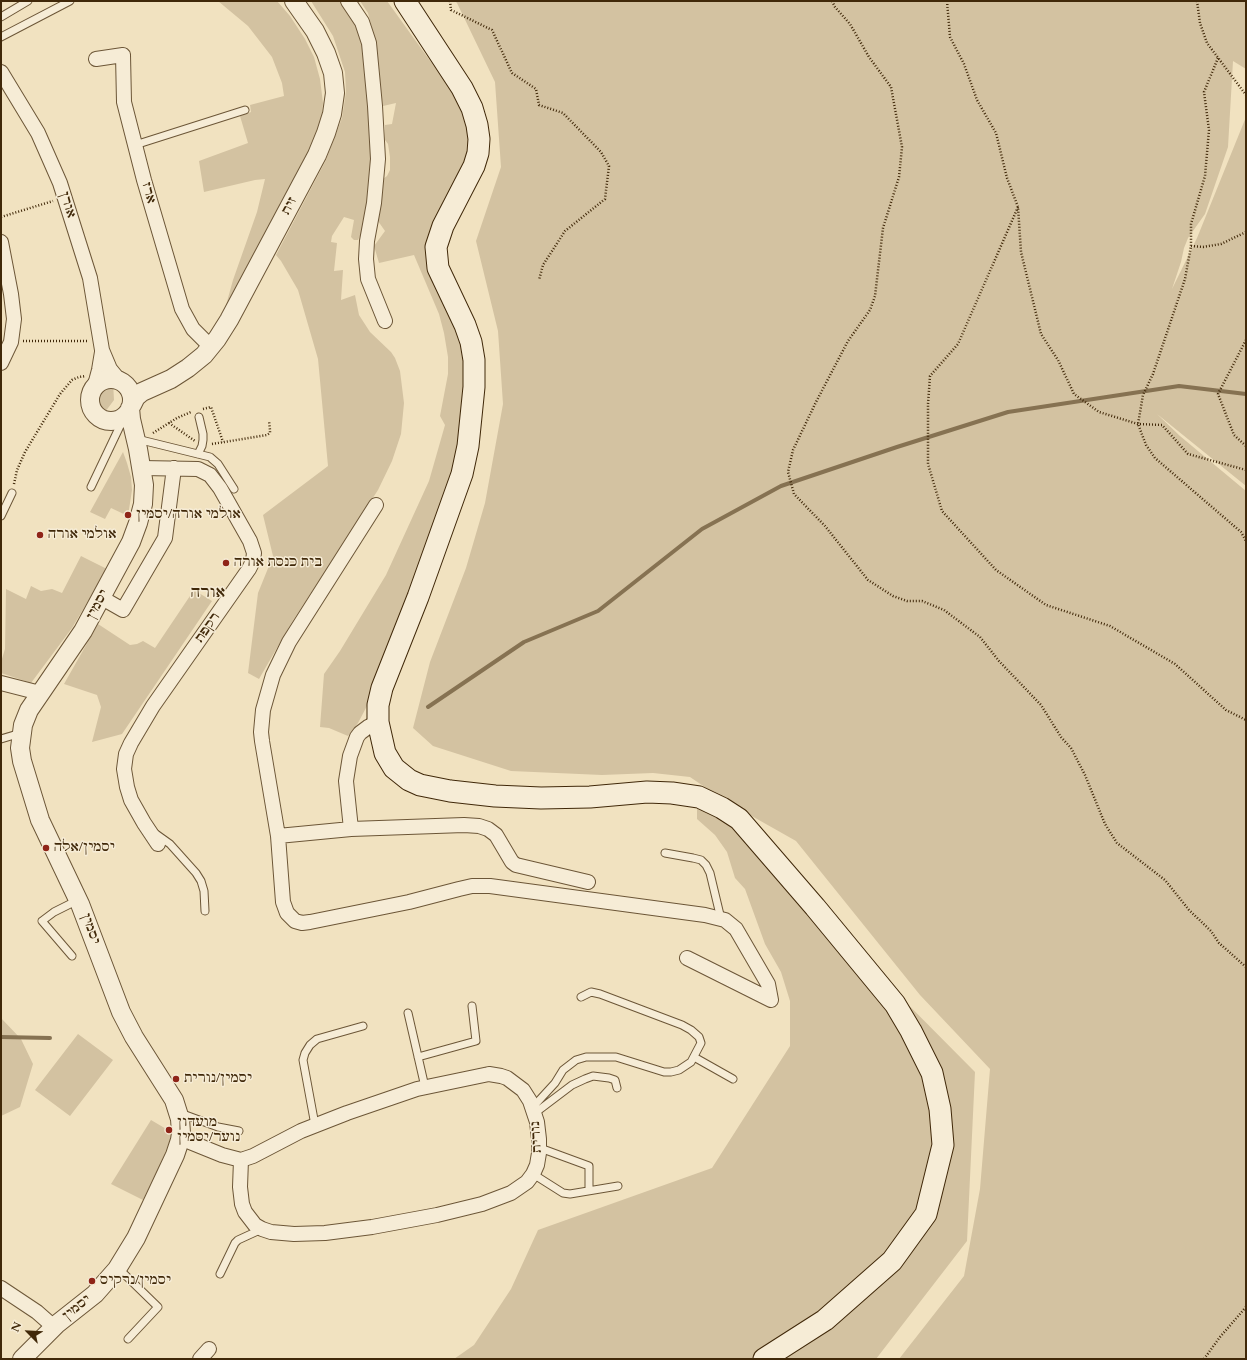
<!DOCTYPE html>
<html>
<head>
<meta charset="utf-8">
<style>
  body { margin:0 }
  #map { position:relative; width:1247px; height:1360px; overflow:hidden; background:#f1e2c0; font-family:Cardo,serif }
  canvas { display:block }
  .frame { position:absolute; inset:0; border:2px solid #402809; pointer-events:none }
  .north { position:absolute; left:8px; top:1312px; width:40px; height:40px; -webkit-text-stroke:3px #f6ecd6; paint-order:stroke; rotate:294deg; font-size:11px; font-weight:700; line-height:16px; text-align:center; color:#402809 }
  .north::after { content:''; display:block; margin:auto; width:14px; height:18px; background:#402809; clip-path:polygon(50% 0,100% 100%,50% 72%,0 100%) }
</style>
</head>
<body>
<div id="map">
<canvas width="1247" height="1360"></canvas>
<div class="frame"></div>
<div class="north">N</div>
</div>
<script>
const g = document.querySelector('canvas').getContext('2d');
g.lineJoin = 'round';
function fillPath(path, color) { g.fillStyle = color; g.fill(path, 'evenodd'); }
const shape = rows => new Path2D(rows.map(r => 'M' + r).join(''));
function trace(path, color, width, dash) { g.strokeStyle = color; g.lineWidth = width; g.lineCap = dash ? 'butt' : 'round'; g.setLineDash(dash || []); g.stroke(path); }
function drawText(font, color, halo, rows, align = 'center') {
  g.font = font + ' Cardo,"Frank Ruhl Libre",serif'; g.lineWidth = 3; g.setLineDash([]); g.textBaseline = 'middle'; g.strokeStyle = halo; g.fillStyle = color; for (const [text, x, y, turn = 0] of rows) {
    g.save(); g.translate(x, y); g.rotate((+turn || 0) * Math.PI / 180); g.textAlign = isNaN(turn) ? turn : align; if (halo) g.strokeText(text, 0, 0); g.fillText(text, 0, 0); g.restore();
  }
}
const green = shape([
  [218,1,277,1,290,16,305,39,314,57,320,79,323,103,322,116,315,138,235,297,223,316,233,280,257,212,265,179,255,180,204,192,199,161,248,143,240,116,251,112,250,105,284,96,282,83,272,57,248,26],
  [311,1,343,1,361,35,373,148,369,211,363,223,366,228,363,235,360,236,358,240,354,240,351,237,354,220,344,217,332,236,331,242,337,243,334,271,343,270,341,300,355,295,359,315,370,332,391,352,395,358,400,371,404,403,401,434,392,461,378,490,292,622,259,679,248,673,258,593,273,556,263,515,328,466,318,359,298,290,281,261,276,255,325,162,342,118,346,92,345,72,333,36],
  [360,1,387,1,454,94,464,111,470,129,469,150,466,165,438,218,465,368,462,436,438,525,367,706,358,723,348,736,329,728,320,727,324,674,340,651,386,575,429,481,445,425,440,416,448,374,448,357,444,333,439,314,414,255,379,263,374,246,385,231,378,221,380,211,383,179,387,176,390,170,390,157,388,144,385,140,385,125,392,124,396,103,383,106,377,66,375,40,368,13],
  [455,1,1246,1,1246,69,1233,61,1228,147,1205,214,1188,238,1184,248,1181,262,1172,289,1197,238,1246,117,1246,486,1157,414,1180,436,1246,491,1246,1359,899,1359,964,1276,980,1189,990,1069,920,995,796,841,727,802,690,777,653,773,602,775,511,771,433,746,413,728,430,662,466,568,485,503,503,404,498,331,476,241,501,167,495,82,457,3],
  [113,382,114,400,105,412,96,397],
  [123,452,127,463,131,477,132,490,128,516,111,508,105,519,90,512],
  [81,556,107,569,72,628,31,683,1,673,1,662,5,649,6,589,26,599,31,586,41,591,52,589,62,593],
  [194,590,212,601,122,734,92,742,101,707,97,695,64,684,98,624,130,645,137,644,143,641,155,648],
  [697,802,730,825,975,1072,967,1241,876,1359,454,1359,474,1345,511,1289,538,1230,712,1168,790,1046,790,1001,781,972,765,944,745,889,735,878,727,852,715,835,697,819],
  [1,1018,21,1039,33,1064,20,1107,1,1116],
  [78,1034,113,1060,70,1116,35,1090],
  [151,1120,173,1133,159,1167,143,1200,111,1184]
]);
const stream = shape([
  [428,707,524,642,598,611,702,529,781,486,897,447,1008,412,1179,386,1246,394],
  [1,1037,50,1038]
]);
const path = shape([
  [450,1,451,10,492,30,512,73,536,89,539,105,563,113,601,152,609,166,605,199,565,231,543,265,539,280],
  [832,1,835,7,850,24,869,57,891,87,902,147,899,177,883,228,875,296,870,310,848,341,816,402,793,450,788,472,794,494,825,526,868,580,893,596,907,601,922,601,944,610,980,637,999,661,1041,705,1061,737,1071,748,1085,775,1105,824,1117,843,1165,880,1189,910,1211,931,1219,943,1246,967],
  [947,1,950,37,964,64,977,100,996,133,1007,178,1018,207,1021,252,1041,334,1058,360,1074,394,1099,412,1138,424,1162,425,1188,454,1246,470],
  [1197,1,1200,23,1207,43,1246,95],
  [1218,58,1204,92,1209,130,1205,176,1191,224,1191,246,1185,279,1153,374,1143,395,1138,424,1146,445,1155,458,1241,532,1246,541],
  [1018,207,958,344,930,376,928,404,928,464,942,511,996,570,1046,605,1110,626,1175,664,1226,710,1246,720],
  [1,217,53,201],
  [1191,246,1203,247,1221,244,1246,232],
  [1246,340,1218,394,1234,435,1246,446],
  [23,341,88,341],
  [203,409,211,407,223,442],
  [169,423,195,441],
  [153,433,177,418,191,412],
  [212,444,267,435,270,433,270,430,269,421],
  [14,484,17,470,25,452,60,394,72,380,79,377,86,376],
  [1204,1359,1220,1337,1246,1307]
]);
const service = shape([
  [1,17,28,1],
  [1,37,70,1],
  [135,145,245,110],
  [137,439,210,457,218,464,234,489],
  [198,454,202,446,203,440,203,434,199,417],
  [91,487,120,426],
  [1,516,12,493],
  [1,739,21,733],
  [156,834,170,844,196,873,201,881,204,891,205,911],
  [665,853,693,858,701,860,706,865,710,873,721,919],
  [72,956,42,921,54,912,78,900],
  [408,1013,425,1087],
  [418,1057,476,1041,472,1006],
  [694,1057,733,1079],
  [533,1107,555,1083,563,1070,576,1060,586,1057,616,1057,664,1072,671,1072,679,1070,691,1062,701,1043,699,1037,691,1030,682,1025,600,994,591,992,581,997],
  [180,1113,218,1127,239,1131],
  [535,1113,572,1085,585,1079,593,1076,609,1078,615,1080,617,1088],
  [315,1125,303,1060,305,1053,310,1045,317,1039,363,1026],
  [540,1148,589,1166,589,1190],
  [533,1174,563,1193,570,1194,618,1186],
  [118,1268,158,1307,128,1339],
  [220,1274,235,1243,238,1240,262,1229]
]);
const minor = shape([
  [348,1,362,22,369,43,375,106,378,159,374,203,367,241,366,259,368,279,385,321],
  [96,59,123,55,124,102,144,180,182,309,193,329,211,347],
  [1,72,38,133,60,183,90,278,102,350,110,369,119,380],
  [1,242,11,294,14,319,11,342,1,363],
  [95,385,99,370,102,352],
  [142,468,198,469,210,475,220,488,250,541,254,553,253,561,249,569,153,706,131,743,126,754,124,769,127,787,131,800,144,823,158,844],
  [376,505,289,642,273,675,263,710,261,732,262,741,278,836,283,902,287,913,295,921,302,923,310,922,409,902,459,889,472,886,490,886,705,915,725,920,736,929,768,984,771,1000,687,958],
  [102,598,123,610,165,538,174,468],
  [1,683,40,693],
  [351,829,346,781,350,756,357,737,360,733,368,727,378,722],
  [278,836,351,829,464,825,479,826,488,829,496,835,512,862,516,865,588,882],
  [489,1074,501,1076,507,1078,523,1090,530,1101,537,1122,539,1139,539,1153,537,1165,533,1174,527,1182,511,1193,482,1204,437,1215,372,1227,325,1233,294,1234,271,1232,262,1229,255,1225,245,1212,242,1204,240,1187,241,1160,253,1156,301,1131,347,1113,417,1089,489,1074],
  [180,1138,222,1155,241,1160],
  [1,1288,37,1312,54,1327],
  [200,1359,209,1349]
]);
const tertiary = shape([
  '90 400a21 21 0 1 1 42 0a21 21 0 1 1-42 0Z',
  [132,405,136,397,142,392,171,379,188,368,204,355,217,339,229,320,317,155,326,133,332,114,335,93,333,73,326,53,315,31,294,1],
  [22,1359,57,1324,95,1294,117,1269,136,1238,175,1155,180,1140,181,1133,180,1119,174,1100,134,1037,121,1012,80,904,40,820,22,761,20,748,23,725,29,710,83,631,131,542,138,523,143,504,144,485,138,449,131,419,130,408]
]);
const secondary = shape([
  [405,1,462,88,472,108,477,125,479,139,478,153,474,166,443,226,436,247,438,268,465,325,471,342,474,360,474,387,468,446,462,474,418,597,382,688,378,705,378,722,385,753,394,768,409,780,420,785,450,791,495,796,541,798,590,797,647,792,672,793,699,797,722,808,739,819,815,907,895,1004,911,1031,932,1073,940,1109,943,1145,926,1214,892,1261,825,1320,764,1359]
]);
const markers = [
  [128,515,4,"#8f2418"],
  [40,535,4,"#8f2418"],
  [226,563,4,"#8f2418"],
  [46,848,4,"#8f2418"],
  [176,1079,4,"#8f2418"],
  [169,1130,4,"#8f2418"],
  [92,1281,4,"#8f2418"]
];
const streetNames = [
  ["ארז",148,193,74],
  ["אורן",67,205,73],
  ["זית",290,206,-62],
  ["יסמין",98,605,-62],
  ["רקפת",208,628,-55],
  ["יסמין",90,929,70],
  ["נורית",537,1137,-94],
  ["יסמין",77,1308,-39]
];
const poiNames = [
  ["אולמי אורה/יסמין",136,515],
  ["אולמי אורה",48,535],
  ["בית כנסת אורה",234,563],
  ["יסמין/אלה",54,848],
  ["יסמין/נורית",184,1079],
  ["מועדון",177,1123],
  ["נוער/יסמין",177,1138],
  ["יסמין/נרקיס",100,1281]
];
const quarterNames = [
  ["אורה",208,594]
];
fillPath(green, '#d3c2a1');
trace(stream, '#867252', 4);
trace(service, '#6c5637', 9);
trace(minor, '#6c5637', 16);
trace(tertiary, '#6c5637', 20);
trace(secondary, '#402809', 23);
trace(path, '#402809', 2.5, [1, 2]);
trace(service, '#f6ecd6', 7);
trace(minor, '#f6ecd6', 14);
trace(tertiary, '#f6ecd6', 18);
trace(secondary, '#f6ecd6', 21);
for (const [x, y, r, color] of markers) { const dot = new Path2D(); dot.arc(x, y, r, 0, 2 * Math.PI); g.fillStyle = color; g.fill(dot); trace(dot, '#f6ecd6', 1.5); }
drawText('13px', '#402809', '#f6ecd6', streetNames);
drawText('13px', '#402809', '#f6ecd6', poiNames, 'left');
drawText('15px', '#402809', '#f6ecd6', quarterNames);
</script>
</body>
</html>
